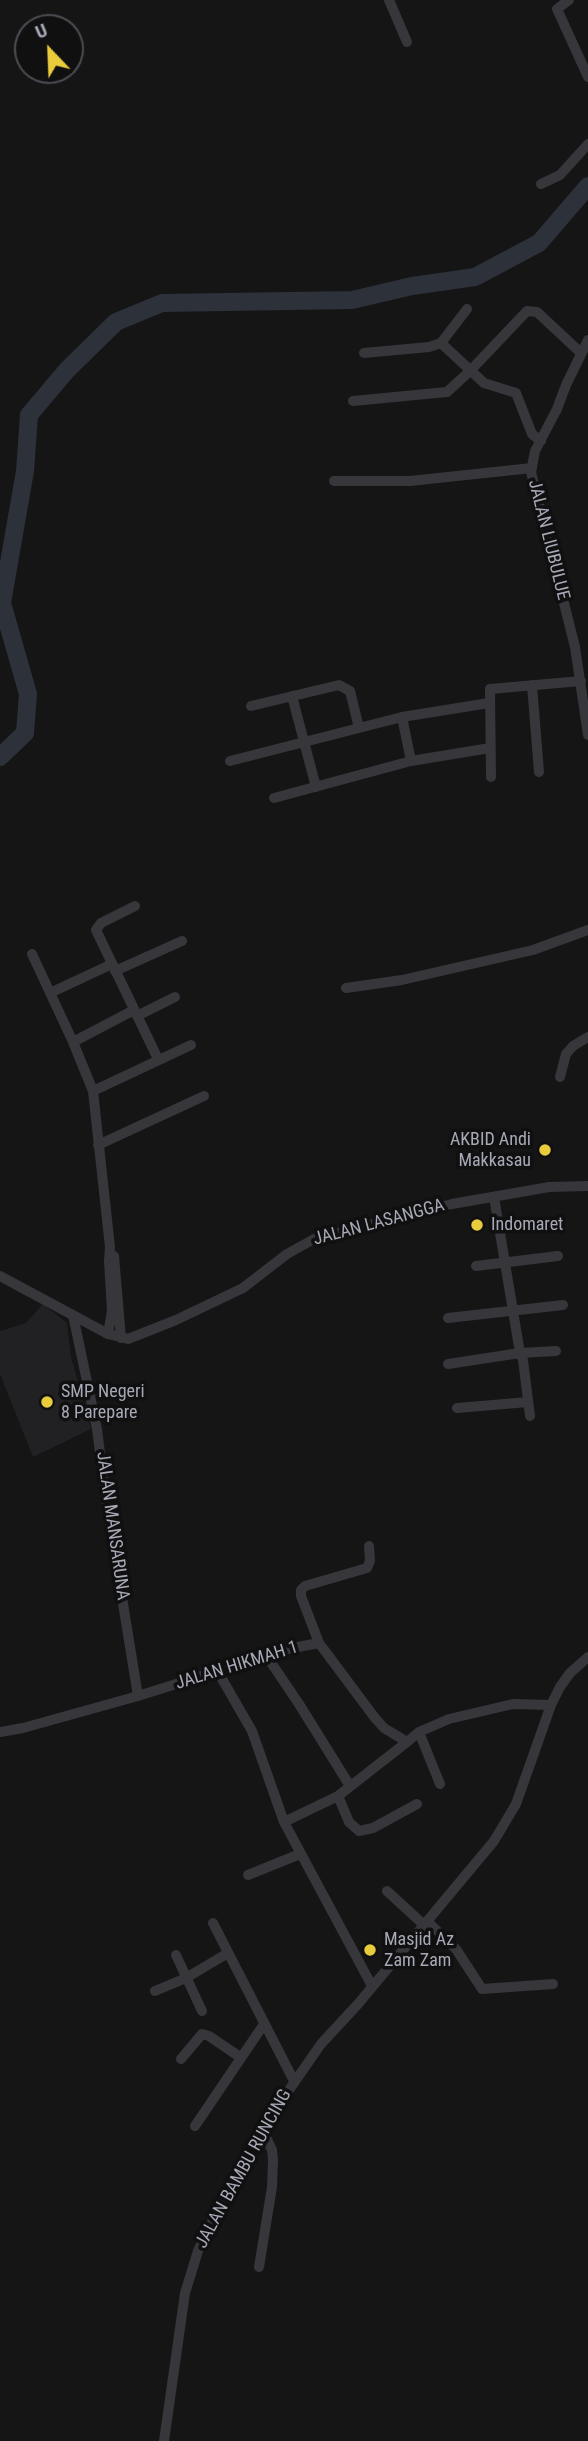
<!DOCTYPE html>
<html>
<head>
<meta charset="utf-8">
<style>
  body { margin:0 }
  #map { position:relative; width:588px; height:2441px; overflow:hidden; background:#151516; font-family:"Roboto Condensed",sans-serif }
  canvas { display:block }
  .north { position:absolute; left:14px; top:14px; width:70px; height:70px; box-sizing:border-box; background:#101011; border:2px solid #4c4d53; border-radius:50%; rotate:337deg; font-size:19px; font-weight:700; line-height:28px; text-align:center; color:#a7a9b6 }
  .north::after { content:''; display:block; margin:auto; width:24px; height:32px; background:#e8cc3b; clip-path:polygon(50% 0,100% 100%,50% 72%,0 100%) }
</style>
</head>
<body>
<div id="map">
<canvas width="588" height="2441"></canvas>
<div class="north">U</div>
</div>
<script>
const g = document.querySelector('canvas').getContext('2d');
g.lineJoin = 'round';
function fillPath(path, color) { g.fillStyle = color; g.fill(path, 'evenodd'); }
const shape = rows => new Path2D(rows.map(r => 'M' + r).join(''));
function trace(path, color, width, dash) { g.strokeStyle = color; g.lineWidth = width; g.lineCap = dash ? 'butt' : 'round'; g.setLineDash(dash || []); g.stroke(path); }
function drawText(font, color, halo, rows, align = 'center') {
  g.font = font + ' "Roboto Condensed",sans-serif'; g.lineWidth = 7; g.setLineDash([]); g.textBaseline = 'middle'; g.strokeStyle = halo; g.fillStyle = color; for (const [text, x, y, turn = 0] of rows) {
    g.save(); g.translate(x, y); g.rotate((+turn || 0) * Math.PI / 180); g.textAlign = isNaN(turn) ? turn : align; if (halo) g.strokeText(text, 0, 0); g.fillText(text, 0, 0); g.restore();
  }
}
const built = shape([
  [43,1304,67,1323,71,1357,91,1429,33,1457,0,1374,0,1331,26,1323]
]);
const river = shape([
  [0,757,25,733,28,694,2,603,25,471,29,415,67,370,116,322,162,303,352,300,412,286,475,277,539,243,588,186]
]);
const minor = shape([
  [389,0,407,42],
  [569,0,557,9,588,77],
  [541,184,560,175,588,144],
  [588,340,566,385,557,409,535,451,531,472,575,647,588,735],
  [441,343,484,383,516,393,532,434,541,441],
  [364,353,429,347,441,343,467,309],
  [353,401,447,392,470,371,527,311,537,312,581,353],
  [334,481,410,481,532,468],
  [532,685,539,772],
  [292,696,316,787],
  [251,706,339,685,350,691,359,728],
  [402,717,411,761],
  [230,761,402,717,489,703],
  [491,777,490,689,581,681],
  [274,798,411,761,490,748],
  [135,906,101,923,96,930,158,1059],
  [32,954,73,1042],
  [115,971,182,941],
  [346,988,402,980,533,950,588,930],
  [50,993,112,964],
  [137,1016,175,997],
  [560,1077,566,1054,573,1046,588,1037],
  [93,1091,73,1042,134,1010],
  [98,1145,204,1096],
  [494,1197,520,1353,523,1360,530,1416],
  [114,1256,121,1338],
  [476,1266,558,1256],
  [0,1276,108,1334,128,1339,176,1320,243,1288,287,1254,314,1239,452,1204,549,1187,588,1186],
  [73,1315,97,1429,105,1493,138,1696],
  [448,1318,563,1305],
  [108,1334,112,1311,109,1261,110,1247,93,1091,191,1045],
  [448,1364,520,1353,556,1351],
  [457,1408,528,1402],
  [319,1643,301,1596,301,1590,305,1586,367,1568,370,1561,369,1546],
  [266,1655,299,1704,350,1786],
  [218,1672,252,1731,284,1822,372,1986],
  [0,1732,23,1728,138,1696,287,1649,319,1643,375,1718,384,1728,407,1742,419,1732,449,1719,513,1704,551,1705],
  [419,1732,440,1784],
  [338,1796,349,1822,359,1831,373,1828,417,1804],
  [284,1822,338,1796,407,1742],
  [248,1875,300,1854],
  [387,1891,424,1925],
  [427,1921,456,1949,482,1989,553,1984],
  [213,1923,294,2081],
  [176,1955,202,2011],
  [155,1991,186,1978,228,1953],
  [181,2059,202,2034,209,2036,240,2057],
  [195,2126,264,2024],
  [259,2267,272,2187,273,2160,272,2150,262,2129],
  [164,2441,185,2293,198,2251,222,2201,262,2129,321,2044,358,2004,494,1841,516,1804,551,1705,560,1687,570,1673,588,1657]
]);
const markers = [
  [545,1150,7,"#e8cc3b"],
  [477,1225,7,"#e8cc3b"],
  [47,1402,7,"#e8cc3b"],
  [370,1950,7,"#e8cc3b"]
];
const streetNames = [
  ["JALAN LIUBULUE",548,540,76],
  ["JALAN LASANGGA",379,1223,-15],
  ["JALAN MANSARUNA",112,1526,82],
  ["JALAN HIKMAH 1",237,1666,-17],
  ["JALAN BAMBU RUNCING",244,2169,-61]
];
const poiNames = [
  ["AKBID Andi",531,1140,"right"],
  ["Makkasau",531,1161,"right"],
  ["Indomaret",491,1225],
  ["SMP Negeri",61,1392],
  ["8 Parepare",61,1413],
  ["Masjid Az",384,1940],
  ["Zam Zam",384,1961]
];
fillPath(built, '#212123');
trace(river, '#2c313a', 18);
trace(minor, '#36363b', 10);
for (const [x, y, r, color] of markers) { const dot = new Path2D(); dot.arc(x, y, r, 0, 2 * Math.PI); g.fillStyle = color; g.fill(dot); trace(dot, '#101011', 2.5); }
drawText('18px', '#a7a9b6', '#101011', streetNames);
drawText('18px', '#a7a9b6', '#101011', poiNames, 'left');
</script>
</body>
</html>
